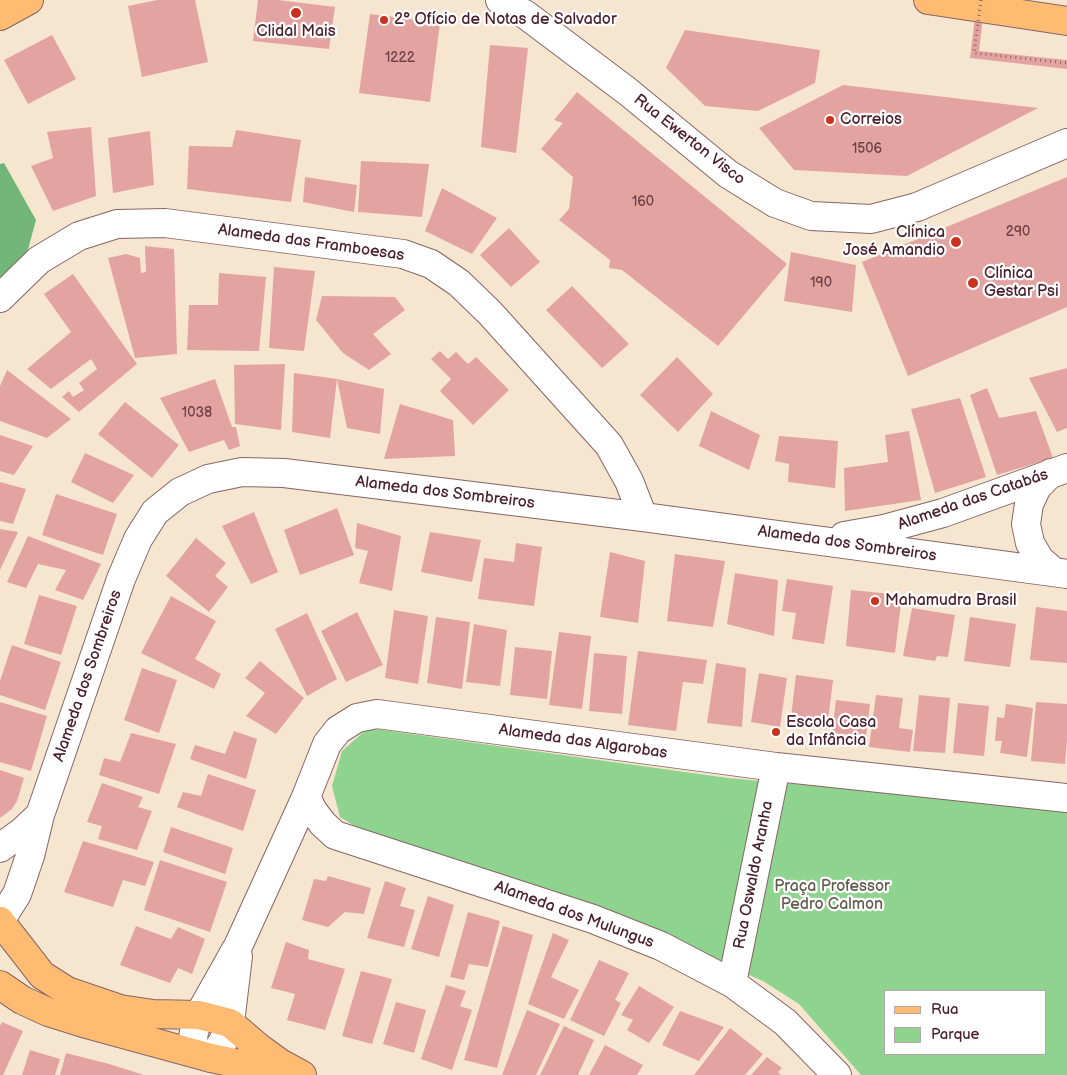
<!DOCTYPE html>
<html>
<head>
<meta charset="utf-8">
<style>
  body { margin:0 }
  #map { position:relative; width:1067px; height:1075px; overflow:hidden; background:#f6e6d0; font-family:"Balsamiq Sans",sans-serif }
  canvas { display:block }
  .legend { position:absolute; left:884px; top:990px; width:162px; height:65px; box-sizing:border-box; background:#fff; border:1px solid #b7a5aa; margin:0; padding:6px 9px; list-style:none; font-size:15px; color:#4a1f2b }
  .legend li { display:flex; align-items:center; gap:10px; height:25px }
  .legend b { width:25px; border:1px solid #b7a5aa }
</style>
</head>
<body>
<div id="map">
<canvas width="1067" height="1075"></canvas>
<ul class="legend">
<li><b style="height:6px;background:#ffbb71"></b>Rua</li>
<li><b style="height:14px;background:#8ed48e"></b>Parque</li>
</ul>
</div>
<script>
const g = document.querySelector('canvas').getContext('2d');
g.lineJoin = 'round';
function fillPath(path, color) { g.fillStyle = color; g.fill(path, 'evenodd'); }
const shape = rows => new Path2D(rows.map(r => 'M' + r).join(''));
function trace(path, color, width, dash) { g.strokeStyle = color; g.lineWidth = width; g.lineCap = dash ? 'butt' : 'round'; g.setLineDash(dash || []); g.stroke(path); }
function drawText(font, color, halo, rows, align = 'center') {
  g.font = font + ' "Balsamiq Sans",sans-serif'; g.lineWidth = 4.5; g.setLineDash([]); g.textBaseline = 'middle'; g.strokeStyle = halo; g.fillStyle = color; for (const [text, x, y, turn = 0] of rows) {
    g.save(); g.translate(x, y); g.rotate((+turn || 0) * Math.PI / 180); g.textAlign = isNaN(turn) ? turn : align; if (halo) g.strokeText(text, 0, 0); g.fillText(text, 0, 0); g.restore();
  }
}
const green = shape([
  [368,728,728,778,1067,809,1067,1075,861,1075,799,1004,763,981,678,944,366,833,340,817,332,786,342,751],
  [886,991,1046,991,1046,1054,886,1054]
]);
const forest = shape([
  [4,163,36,220,27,253,0,282,0,164]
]);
const building = shape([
  [157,0,195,0,208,62,142,77,128,6],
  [258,0,278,0,335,7,329,49,253,41],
  [977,0,985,0,979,51,1067,60,1067,69,970,58],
  [370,14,440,23,430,102,359,93],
  [685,30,820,50,815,83,758,111,705,106,666,68],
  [52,35,76,79,28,104,4,60],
  [490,45,528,48,516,153,481,147],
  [843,85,1038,108,907,176,794,170,759,128],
  [577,92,787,264,718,346,622,270,609,268,610,260,559,220,569,209,573,177,541,149,563,123,554,120],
  [91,127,96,196,53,211,31,166,53,158,47,132],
  [236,130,301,140,291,202,187,189,189,146,232,147],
  [150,131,154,185,113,193,108,138],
  [361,161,429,164,422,217,358,212],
  [305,177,357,185,354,212,303,202],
  [1067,177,1067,307,908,376,862,262],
  [442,188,497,218,472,254,425,231],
  [509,228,540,262,511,287,480,255],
  [145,246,174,249,177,354,135,358,108,258,126,254,140,258,141,273,146,272],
  [791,252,856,265,852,312,784,301],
  [274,267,315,271,304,351,269,348],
  [219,273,266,277,259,351,187,350,189,305,218,305],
  [73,274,137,364,79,412,62,397,69,391,73,397,84,390,79,383,97,369,91,359,51,389,27,369,71,332,44,294],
  [572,286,629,344,602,368,546,310],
  [322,296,395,297,405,310,373,334,391,354,369,370,343,353,316,320],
  [440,351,448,359,456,352,468,364,476,357,509,390,473,425,440,391,451,379,431,359],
  [677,357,713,394,678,432,640,395],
  [285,364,281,430,235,424,234,365],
  [1067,368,1067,428,1057,432,1029,378],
  [7,370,71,419,47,438,0,421,0,386],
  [294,373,337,379,330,438,292,432],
  [215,379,232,427,236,427,240,446,229,450,224,440,189,452,160,398],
  [337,379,384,389,380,434,347,428],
  [987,388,999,418,1036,411,1053,458,997,475,970,395],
  [960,398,986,477,935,493,911,409],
  [125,402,179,445,152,478,98,434],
  [400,404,453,420,455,456,384,459],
  [711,411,760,435,749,470,699,446],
  [909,431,921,500,845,511,844,468,888,462,885,435],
  [0,435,33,446,14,475,0,471],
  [779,436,838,441,835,488,788,482,789,464,775,461],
  [85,453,134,475,113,503,71,482],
  [0,482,26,489,13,524,0,521],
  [56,494,117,514,103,555,42,535],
  [337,508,354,555,300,575,284,530],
  [254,512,278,572,251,584,222,526],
  [357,523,401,536,392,591,359,583,368,551,355,548],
  [0,529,18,532,0,570],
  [430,532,481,540,472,582,421,572],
  [28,536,101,564,83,600,55,590,66,570,38,564,26,588,7,582],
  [196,538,226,563,215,576,228,587,209,612,166,576],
  [516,543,542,547,534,606,478,599,484,558,514,562],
  [610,552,645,561,638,623,600,617],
  [675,554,725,561,713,627,667,621],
  [735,573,778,580,774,636,727,624],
  [787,579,833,586,824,644,792,639,796,613,782,611],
  [851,590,902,595,895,653,846,646],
  [39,595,77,606,61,655,24,644],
  [171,596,216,621,195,659,221,674,214,689,141,653],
  [1036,607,1067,611,1067,663,1030,660],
  [912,608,955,615,948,657,937,656,935,661,903,656],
  [394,610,428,616,418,684,385,678],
  [357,612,383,665,346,682,321,631],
  [307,613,337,679,307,696,275,629],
  [436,617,470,622,462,689,427,683],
  [970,617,1016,624,1010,667,964,661],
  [474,624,507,630,500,686,466,682],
  [559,632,591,636,582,709,549,705],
  [12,645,61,662,45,710,0,695,0,681],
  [515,647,552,651,547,699,510,695],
  [638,651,707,660,703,684,683,682,676,731,628,725],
  [594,653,627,656,622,714,589,711],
  [260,661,304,698,276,734,246,716,265,693,245,678],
  [716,663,746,668,742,727,707,723],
  [142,668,177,680,159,733,124,720],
  [759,673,787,678,780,727,751,722],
  [796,675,833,680,827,729,790,725],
  [876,695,903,698,899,728,913,730,910,752,869,747],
  [919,695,950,698,945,753,913,751],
  [836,700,870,704,866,737,832,733],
  [0,702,47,716,31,771,0,762],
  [1036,702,1067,704,1067,740,1065,764,1031,761],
  [958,703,989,706,984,756,953,753],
  [1006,704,1033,708,1027,757,1000,753,1002,741,995,741,997,717,1004,718],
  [234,731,257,739,246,779,190,759,195,745,225,754],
  [131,733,176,744,159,794,99,775,104,758,120,762],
  [0,770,24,778,17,801,12,809,0,818],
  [208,774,256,790,243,831,177,807,183,792,201,796],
  [102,783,143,797,138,807,152,811,137,850,98,839,102,826,87,822],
  [171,827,233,848,225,874,163,852],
  [83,841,154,862,145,886,123,880,113,907,64,892],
  [160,860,227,882,210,932,144,910],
  [328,876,371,888,364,914,345,912,328,927,302,920,314,879,326,881],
  [385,881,406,888,400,906,415,910,404,947,367,938],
  [428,896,454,905,439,957,411,949],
  [468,912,500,921,488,967,469,964,464,980,450,977],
  [136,926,171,939,178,927,205,939,192,974,178,968,170,983,120,965],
  [503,926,533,935,497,1068,464,1060],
  [553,933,569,940,551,977,579,990,564,1019,528,1004],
  [286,942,309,950,308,959,345,969,325,1030,287,1020,295,994,271,988],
  [599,960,629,973,615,1000,621,1003,604,1036,570,1020],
  [361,971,392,979,372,1044,342,1036],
  [446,985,466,991,460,1006,472,1010,452,1070,421,1059],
  [639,986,674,1007,649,1043,627,1030,633,1020,621,1015],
  [396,1002,426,1010,414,1053,383,1044],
  [527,1010,560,1024,536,1075,502,1075],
  [680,1011,724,1027,699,1061,662,1045],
  [2,1022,23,1031,3,1075,0,1075,0,1026],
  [564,1026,594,1040,578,1075,540,1075],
  [730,1028,763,1054,745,1075,694,1075],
  [605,1045,643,1065,637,1075,589,1075],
  [30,1050,60,1059,55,1075,22,1075],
  [66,1053,109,1064,144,1075,60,1075],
  [767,1057,782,1068,778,1072,781,1075,751,1075]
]);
const minor = shape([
  [500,0,526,15,627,91,728,174,775,203,811,216,871,219,917,207,1067,143],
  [0,298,39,260,79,236,117,224,165,223,403,254,431,264,459,283,490,313,609,445,629,481,643,517],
  [1051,473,1037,487,1029,504,1026,524,1030,543,1040,560,1054,572],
  [844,536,884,529,943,513,1067,468],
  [306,797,313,811,323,824,335,835,593,919,661,946,732,983,785,1022,837,1075],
  [0,848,23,831,40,815],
  [0,921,17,894,30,856,40,815,121,579,138,539,155,512,180,492,208,479,242,472,284,473,643,517,1067,574],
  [732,983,776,767],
  [191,1052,194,1032,199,1015,239,944,306,797,327,744,338,730,357,718,377,714,776,767,1067,798],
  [211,1058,223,1042,230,1023,238,956]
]);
const major = shape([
  [928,0,1067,21],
  [0,16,29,0],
  [0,921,42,975,67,991,120,1009,153,1014,199,1015,230,1023,258,1047,280,1063,302,1075],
  [0,985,22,1000,48,1012,83,1023,211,1058,288,1074]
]);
const pathBridge = shape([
  [981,0,974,53,1067,63]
]);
const markers = [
  [296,13,6,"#c8321e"],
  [384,20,5,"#c8321e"],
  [830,120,5,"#c8321e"],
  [956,242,6,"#c8321e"],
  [973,283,6,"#c8321e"],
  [875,601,5,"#c8321e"],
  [776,732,5,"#c8321e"]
];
const numberNames = [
  ["1222",400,58],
  ["1506",867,149],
  ["160",643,202],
  ["290",1018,232],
  ["190",821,283],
  ["1038",197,413]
];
const poiNames = [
  ["2° Ofício de Notas de Salvador",394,20],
  ["Clidal Mais",296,32,"center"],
  ["Correios",840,120],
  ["Clínica",945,233,"right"],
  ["José Amandio",945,251,"right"],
  ["Clínica",984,274],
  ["Gestar Psi",984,292],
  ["Mahamudra Brasil",885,601],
  ["Escola Casa",786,723],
  ["da Infância",786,741]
];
const streetNames = [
  ["Rua Ewerton Visco",689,140,38],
  ["Alameda das Framboesas",311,243,8],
  ["Alameda dos Sombreiros",445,493,7],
  ["Alameda das Catabás",973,500,-19],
  ["Alameda dos Sombreiros",847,544,8],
  ["Alameda dos Sombreiros",88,676,-71],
  ["Alameda das Algarobas",583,742,8],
  ["Rua Oswaldo Aranha",754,875,-79],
  ["Alameda dos Mulungus",574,915,20]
];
const parkNames = [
  ["Praça Professor",832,887],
  ["Pedro Calmon",832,905]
];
fillPath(green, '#8ed48e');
fillPath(forest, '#72b679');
fillPath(building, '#e3a4a1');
trace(minor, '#866565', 30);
trace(major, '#866565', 30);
trace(minor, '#fff', 28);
trace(major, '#ffbb71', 28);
trace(pathBridge, '#866565', 3, [1, 4]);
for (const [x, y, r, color] of markers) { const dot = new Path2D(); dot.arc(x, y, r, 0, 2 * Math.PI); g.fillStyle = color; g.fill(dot); trace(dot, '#fff', 2); }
drawText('14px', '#704048', null, numberNames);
drawText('16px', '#4a1f2b', '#fff', poiNames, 'left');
drawText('16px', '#4a1f2b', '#fff', streetNames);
drawText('16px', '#625e4e', '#fff', parkNames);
</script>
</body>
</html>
